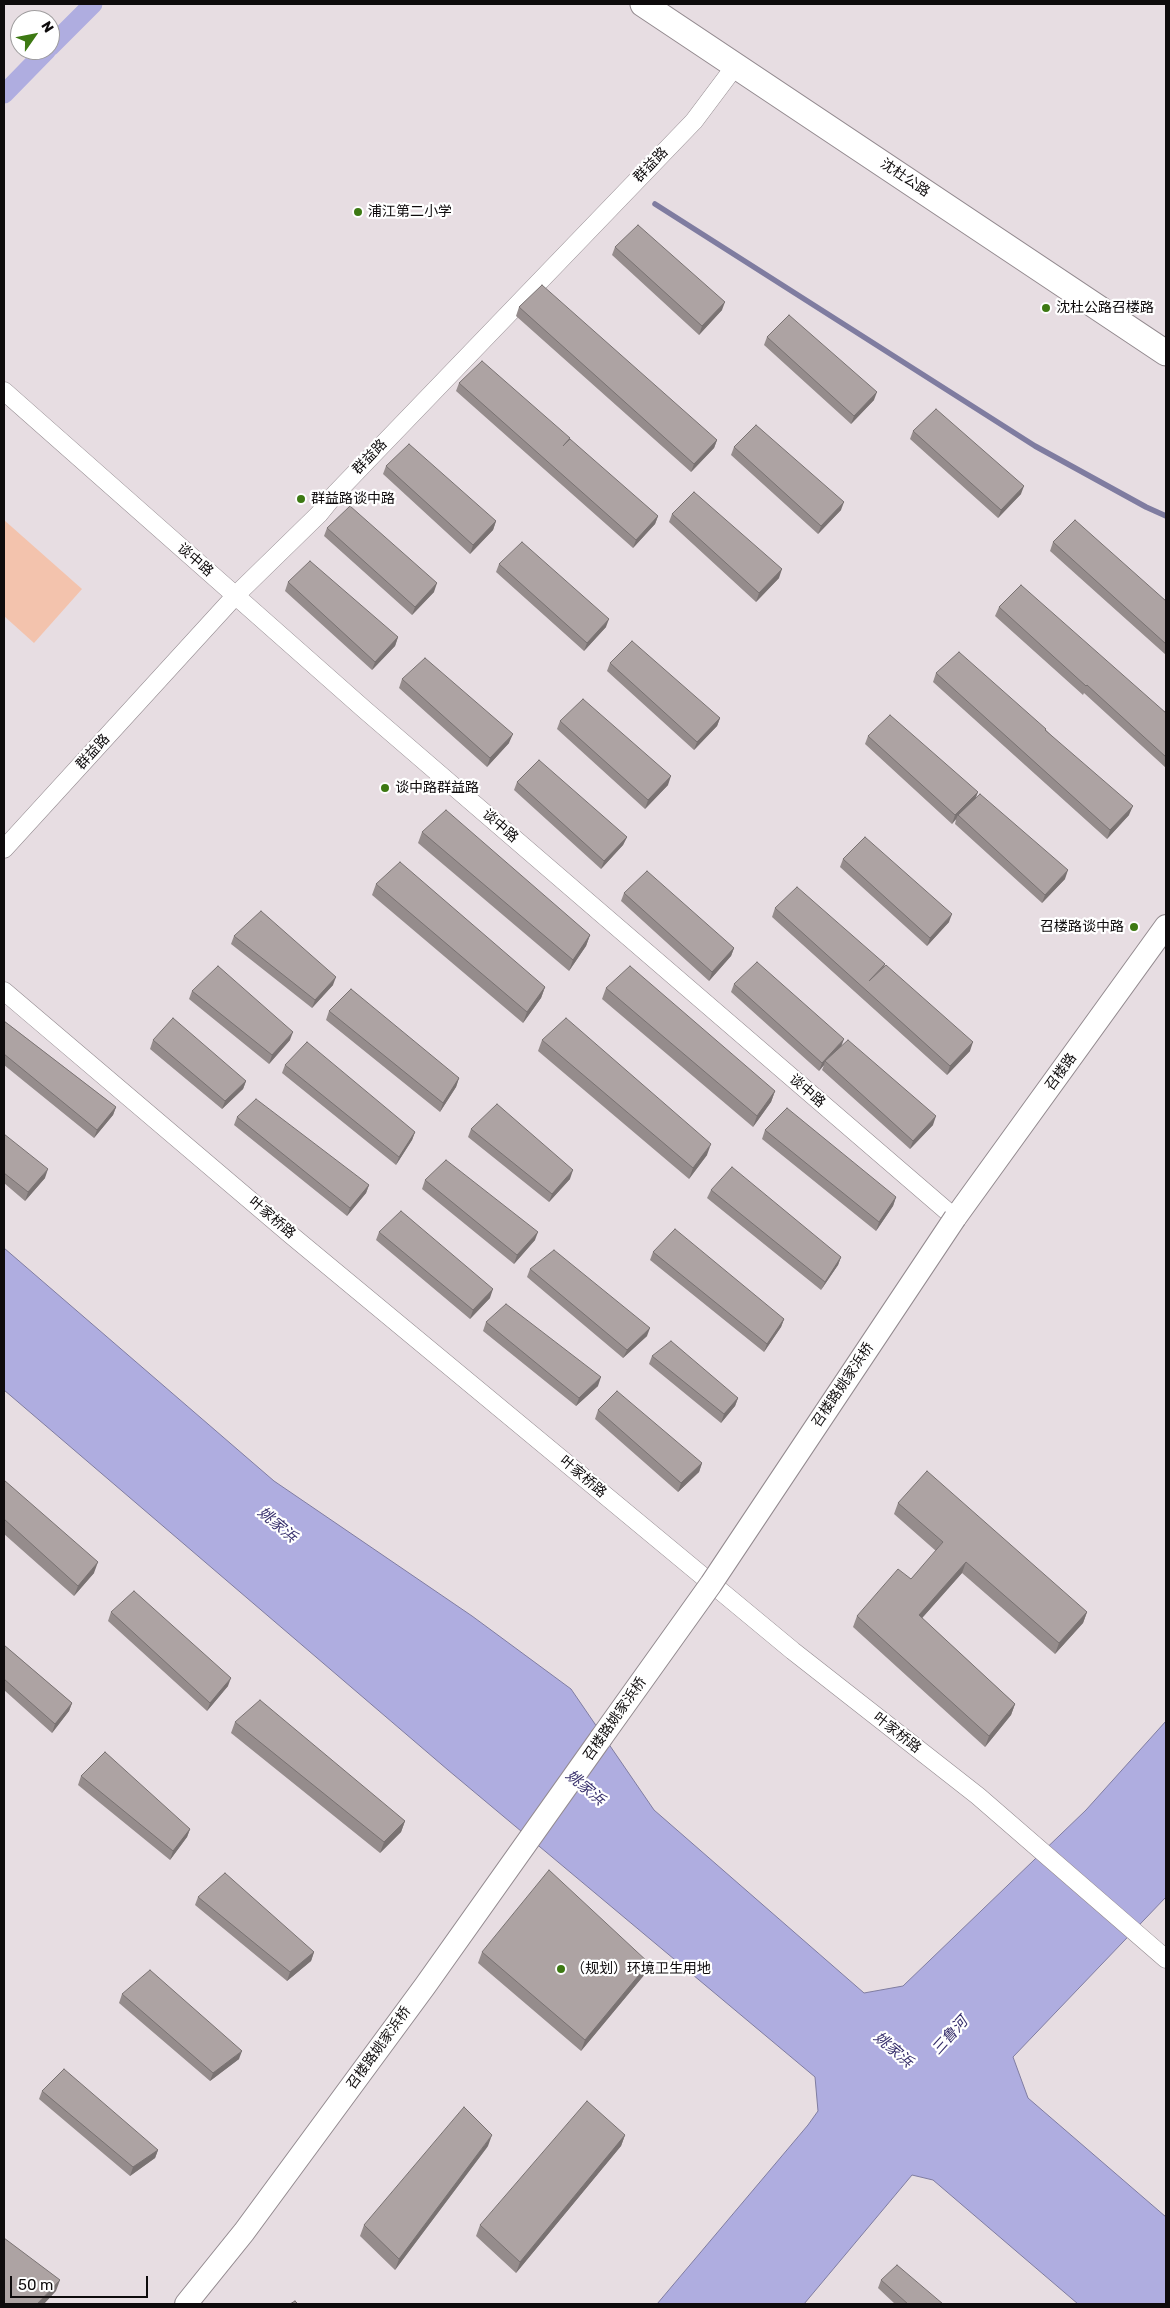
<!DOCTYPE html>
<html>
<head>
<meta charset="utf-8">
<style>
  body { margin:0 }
  #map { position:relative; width:1170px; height:2308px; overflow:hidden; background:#e7dde2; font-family:Rubik,sans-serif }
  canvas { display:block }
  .frame { position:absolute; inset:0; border:5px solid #0e0b0c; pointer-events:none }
  .north { position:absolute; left:10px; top:10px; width:50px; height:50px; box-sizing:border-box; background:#fff; border:1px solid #9f9d9e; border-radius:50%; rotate:57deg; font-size:14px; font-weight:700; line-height:20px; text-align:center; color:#0e0b0c }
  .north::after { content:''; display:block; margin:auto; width:18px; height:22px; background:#3d7913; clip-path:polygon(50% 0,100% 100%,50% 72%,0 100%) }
  .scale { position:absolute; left:10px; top:2276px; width:138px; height:22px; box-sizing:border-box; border:2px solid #0e0b0c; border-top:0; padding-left:6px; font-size:15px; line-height:18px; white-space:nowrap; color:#0e0b0c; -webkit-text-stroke:4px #fff; paint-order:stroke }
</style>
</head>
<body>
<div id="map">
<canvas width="1170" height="2308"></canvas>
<div class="frame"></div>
<div class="north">N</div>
<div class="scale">50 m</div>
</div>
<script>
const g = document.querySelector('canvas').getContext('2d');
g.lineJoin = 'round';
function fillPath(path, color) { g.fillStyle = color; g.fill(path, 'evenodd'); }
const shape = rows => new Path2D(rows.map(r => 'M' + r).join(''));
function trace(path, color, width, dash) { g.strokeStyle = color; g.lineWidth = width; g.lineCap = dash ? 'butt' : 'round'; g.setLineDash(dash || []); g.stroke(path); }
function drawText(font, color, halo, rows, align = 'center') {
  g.font = font + ' Rubik,"Noto Sans SC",sans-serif'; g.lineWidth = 4.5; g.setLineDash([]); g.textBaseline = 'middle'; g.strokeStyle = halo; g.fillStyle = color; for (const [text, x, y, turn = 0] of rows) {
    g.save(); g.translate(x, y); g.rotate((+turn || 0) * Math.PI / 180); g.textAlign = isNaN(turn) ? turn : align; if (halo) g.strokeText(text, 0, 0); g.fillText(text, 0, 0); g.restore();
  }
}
const green = shape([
  [4,520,82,589,34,643,4,616]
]);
const water = shape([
  [4,1248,274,1481,472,1616,571,1689,654,1810,864,1993,903,1986,1086,1810,1166,1721,1166,1897,1013,2057,1028,2098,1166,2217,1166,2304,1078,2304,933,2180,912,2175,804,2304,657,2304,808,2125,818,2111,815,2077,448,1770,4,1390,4,1248]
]);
const stream = shape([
  [655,204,1035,446,1146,507,1166,516]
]);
const canal = shape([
  [50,47,93,4],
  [4,94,47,50]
]);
const minor = shape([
  [4,391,365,710,955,1218],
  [4,849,236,595,319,514,336,493,694,121,736,65],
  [4,991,291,1235,793,1651,978,1796,1166,1959]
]);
const tertiary = shape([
  [955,1218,1166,926],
  [186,2304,244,2232,425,1986,601,1738]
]);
const secondary = shape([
  [643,4,1166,353]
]);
const tertiaryBridge = shape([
  [601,1738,711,1584,955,1218]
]);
const wall = shape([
  [615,247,722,310,699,335,612,255],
  [519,307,717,440,714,448,691,472,516,316],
  [767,337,874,400,851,424,764,345],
  [459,383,568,441,658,516,655,524,633,548,456,391],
  [913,431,1021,494,998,518,910,439],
  [734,447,841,510,818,534,731,455],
  [386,466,496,521,493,530,470,554,383,474],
  [672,514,779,578,756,602,669,522],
  [327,528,434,592,412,615,324,536],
  [1053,542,1166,601,1166,655,1050,551],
  [499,564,606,627,584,651,496,572],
  [288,582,398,637,395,646,372,670,285,591],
  [999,607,1166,713,1166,768,1084,693,1083,695,995,616],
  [610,663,720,718,717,726,694,750,607,671],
  [936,673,1046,730,1129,815,1107,839,933,682],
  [402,679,509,743,487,767,399,688],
  [560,721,668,785,645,809,557,729],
  [868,736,978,792,975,798,1065,879,1042,903,955,824,956,819,952,824,865,744],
  [517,782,627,837,623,845,601,869,514,790],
  [422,832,590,935,586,946,569,971,418,843],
  [843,859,949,922,927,946,840,867],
  [376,884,545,987,541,998,523,1023,372,895],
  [624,893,734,948,731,956,709,981,621,901],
  [775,908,885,964,884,967,970,1051,947,1075,772,917],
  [234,936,333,985,312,1008,231,944],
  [734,984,842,1046,933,1125,910,1149,822,1070,824,1065,819,1071,731,992],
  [606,988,775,1091,771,1102,753,1127,602,999],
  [192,991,290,1040,269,1064,189,999],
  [329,1011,459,1078,456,1087,440,1112,326,1020],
  [4,1021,116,1107,113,1115,94,1138,4,1065],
  [153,1040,246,1081,243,1089,222,1109,150,1049],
  [542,1040,707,1155,689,1179,538,1051],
  [285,1065,415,1132,412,1140,396,1165,282,1073],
  [237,1117,369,1185,366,1193,347,1216,234,1125],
  [471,1129,570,1179,549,1202,468,1137],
  [765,1130,896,1197,893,1206,876,1231,762,1139],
  [4,1134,45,1178,25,1201,4,1183],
  [425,1180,535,1240,514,1264,422,1189],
  [711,1190,841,1257,838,1265,821,1290,707,1198],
  [379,1232,490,1298,470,1319,376,1240],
  [653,1252,784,1319,781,1327,764,1352,650,1260],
  [530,1269,647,1336,623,1358,527,1277],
  [486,1322,598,1386,576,1406,483,1331],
  [652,1356,738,1398,735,1406,721,1423,649,1364],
  [598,1410,702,1463,699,1472,678,1492,595,1419],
  [4,1480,94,1573,74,1596,4,1534],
  [898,1503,1087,1612,1083,1623,1055,1654,962,1573,922,1618,1015,1704,1011,1715,985,1747,853,1627,857,1616,911,1579,936,1551,894,1514],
  [111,1612,228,1686,207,1711,108,1621],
  [4,1645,72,1703,69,1711,52,1733,4,1690],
  [235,1722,405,1821,401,1832,380,1853,231,1733],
  [81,1776,190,1829,187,1837,170,1860,78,1785],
  [198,1897,314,1952,311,1961,287,1981,195,1905],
  [482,1952,645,1974,581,2051,478,1963],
  [122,1994,239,2059,210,2081,119,2003],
  [42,2091,158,2150,155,2158,130,2176,39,2099],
  [625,2135,621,2146,516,2273,476,2236,480,2225],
  [488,2146,395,2270,360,2236,364,2225],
  [881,2280,943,2304,895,2304,878,2288]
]);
const shadedWall = shape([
  [725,302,722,310,699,335,702,326],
  [877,392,874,400,851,424,854,416],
  [717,440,714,448,691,472,694,464],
  [1024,486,1021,494,998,518,1001,510],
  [844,502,841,510,818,534,821,526],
  [658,516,655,524,633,548,636,540],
  [496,521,493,530,470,554,473,545],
  [782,569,779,578,756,602,759,593],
  [437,583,434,592,412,615,415,607],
  [609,619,606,627,584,651,587,643],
  [398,637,395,646,372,670,375,662],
  [720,718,717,726,694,750,697,742],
  [513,734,509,743,487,767,490,758],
  [671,776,668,785,645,809,648,800],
  [978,792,975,800,958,815,956,819,952,824,955,815],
  [1133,806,1129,815,1107,839,1110,830],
  [627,837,623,845,601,869,604,861],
  [1068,870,1065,879,1042,903,1045,895],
  [952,914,949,922,927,946,930,938],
  [590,935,586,946,569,971,573,960],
  [734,948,731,956,709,981,712,972],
  [336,977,333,985,312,1008,315,1000],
  [545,987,541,998,523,1023,527,1012],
  [293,1032,290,1040,269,1064,272,1055],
  [844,1039,841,1047,825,1061,824,1065,819,1071,822,1063],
  [973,1042,970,1051,947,1075,950,1066],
  [459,1078,456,1087,440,1112,443,1103],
  [246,1081,243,1089,222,1109,225,1101],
  [775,1091,771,1102,753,1127,757,1116],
  [116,1107,113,1115,94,1138,97,1130],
  [936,1116,933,1125,910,1149,913,1141],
  [415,1132,412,1140,396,1165,399,1157],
  [711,1144,707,1155,689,1179,693,1168],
  [48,1169,45,1178,25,1201,28,1192],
  [573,1170,570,1179,549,1202,552,1194],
  [369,1185,366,1193,347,1216,350,1208],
  [896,1197,893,1206,876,1231,879,1222],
  [538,1232,535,1240,514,1264,517,1255],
  [841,1257,838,1265,821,1290,825,1282],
  [493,1289,490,1298,470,1319,473,1310],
  [784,1319,781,1327,764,1352,767,1344],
  [650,1328,647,1336,623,1358,627,1350],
  [601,1377,598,1386,576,1406,579,1398],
  [738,1398,735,1406,721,1423,724,1414],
  [702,1463,699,1472,678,1492,681,1483],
  [98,1562,94,1573,74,1596,78,1586],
  [966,1562,962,1573,915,1626,919,1615],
  [1087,1612,1083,1623,1055,1654,1059,1643],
  [231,1678,228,1686,207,1711,210,1703],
  [72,1703,69,1711,52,1733,55,1724],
  [1015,1704,1011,1715,985,1747,989,1736],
  [405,1821,401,1832,380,1853,384,1842],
  [190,1829,187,1837,170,1860,173,1851],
  [314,1952,311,1961,287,1981,290,1972],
  [649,1963,645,1974,581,2051,585,2040],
  [242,2051,239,2059,210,2081,213,2073],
  [492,2135,488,2146,395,2270,399,2259],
  [625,2135,621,2146,516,2273,520,2262],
  [158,2150,155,2158,130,2176,133,2167],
  [60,2280,56,2291,44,2304,37,2304]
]);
const building = shape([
  [638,225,725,302,702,326,615,247,638,225],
  [542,285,717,440,694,464,519,307,542,285],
  [789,315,877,392,854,416,767,337,789,315],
  [482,361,570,438,563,446,570,439,658,516,636,540,459,383,482,361],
  [936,409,1024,486,1001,510,913,431,936,409],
  [756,425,844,502,821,526,734,447,756,425],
  [409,444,496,521,473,545,386,466,409,444],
  [694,492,782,569,759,593,672,514,694,492],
  [350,506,437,583,415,607,327,528,350,506],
  [1075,520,1166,601,1166,644,1053,542,1075,520],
  [522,542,609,619,587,643,499,564,522,542],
  [310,561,398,637,375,662,288,582,310,561],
  [1021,585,1166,713,1166,757,1087,685,1086,686,999,607,1021,585],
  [632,641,720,718,697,742,610,663,632,641],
  [959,652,1046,729,1045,730,1133,806,1110,830,936,673,959,652],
  [425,658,513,734,490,758,402,679,425,658],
  [583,699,671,776,648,800,560,721,583,699],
  [890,715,978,792,955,815,868,736,890,715],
  [539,760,627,837,604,861,517,782,539,760],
  [980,794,1068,870,1045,895,958,815,980,794],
  [446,810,590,935,573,960,422,832,446,810],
  [865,837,952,914,930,938,843,859,865,837],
  [400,862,545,987,527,1012,376,884,400,862],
  [647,871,734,948,712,972,624,893,647,871],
  [797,887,885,964,869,981,886,965,973,1042,950,1066,775,908,797,887],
  [261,911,336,977,315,1000,234,936,261,911],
  [757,962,844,1039,822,1063,734,984,757,962],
  [218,966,293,1032,272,1055,192,991,218,966],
  [630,966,775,1091,757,1116,606,988,630,966],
  [351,989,459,1078,443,1103,329,1011,351,989],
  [173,1018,246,1081,225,1101,153,1040,173,1018],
  [566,1018,711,1144,693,1168,542,1040,566,1018],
  [4,1021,116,1107,97,1130,4,1054,4,1021],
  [848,1040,936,1116,913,1141,825,1061,848,1040],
  [307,1042,415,1132,399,1157,285,1065,307,1042],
  [256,1099,369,1185,350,1208,237,1117,256,1099],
  [497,1104,573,1170,552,1194,471,1129,497,1104],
  [787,1108,896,1197,879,1222,765,1130,787,1108],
  [4,1134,48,1169,28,1192,4,1173,4,1134],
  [446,1160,538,1232,517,1255,425,1180,446,1160],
  [732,1167,841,1257,825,1282,711,1190,732,1167],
  [401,1211,493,1289,473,1310,379,1232,401,1211],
  [675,1229,784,1319,767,1344,653,1252,675,1229],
  [554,1250,650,1328,627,1350,530,1269,554,1250],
  [506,1304,601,1377,579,1398,486,1322,506,1304],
  [671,1341,738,1398,724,1414,652,1356,671,1341],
  [617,1391,702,1463,681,1483,598,1410,617,1391],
  [927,1471,1087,1612,1059,1643,966,1562,919,1615,1015,1704,989,1736,857,1616,898,1569,911,1579,943,1542,898,1503,927,1471],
  [4,1480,98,1562,78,1586,4,1519,4,1480],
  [134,1591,231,1678,210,1703,111,1612,134,1591],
  [4,1645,72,1703,55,1724,4,1679,4,1645],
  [260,1700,405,1821,384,1842,235,1722,260,1700],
  [105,1752,190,1829,173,1851,81,1776,105,1752],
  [549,1870,649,1963,585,2040,482,1952,549,1870],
  [225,1873,314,1952,290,1972,198,1897,225,1873],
  [150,1970,242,2051,213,2073,122,1994,150,1970],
  [64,2069,158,2150,133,2167,42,2091,64,2069],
  [587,2101,625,2135,520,2262,480,2225,587,2101],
  [464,2107,492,2135,399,2259,364,2225,464,2107],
  [4,2238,60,2280,37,2304,4,2304,4,2238],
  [897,2265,943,2304,908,2304,881,2280,897,2265],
  [295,2301,298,2304,290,2304,295,2301]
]);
const markers = [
  [358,212,5,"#3d7913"],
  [1046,308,5,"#3d7913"],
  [301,499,5,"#3d7913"],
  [385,788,5,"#3d7913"],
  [1134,927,5,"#3d7913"],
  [561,1969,5,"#3d7913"]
];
const streetNames = [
  ["群益路",651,165,-46],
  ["沈杜公路",905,178,34],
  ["群益路",370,457,-46],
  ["谈中路",195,560,41],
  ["群益路",93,752,-48],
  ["谈中路",500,826,41],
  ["召楼路",1061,1072,-54],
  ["谈中路",807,1091,41],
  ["叶家桥路",272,1218,40],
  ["召楼路姚家浜桥",843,1385,-56],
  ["叶家桥路",583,1477,40],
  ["召楼路姚家浜桥",615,1719,-55],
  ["叶家桥路",897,1733,38],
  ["召楼路姚家浜桥",379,2048,-54]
];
const poiNames = [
  ["浦江第二小学",368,212],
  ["沈杜公路召楼路",1056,308],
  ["群益路谈中路",311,499],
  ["谈中路群益路",395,788],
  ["召楼路谈中路",1124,927,"right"],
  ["（规划）环境卫生用地",571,1969]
];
const waterNames = [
  ["姚家浜",277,1525,40],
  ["姚家浜",585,1788,40],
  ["三鲁河",950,2036,-48],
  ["姚家浜",893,2050,40]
];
fillPath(green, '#f3c3ad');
fillPath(water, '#afade0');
trace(water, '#7f7ca0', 1);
trace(stream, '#7f7ca0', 5.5);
trace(canal, '#afade0', 19);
trace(minor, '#938a8f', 19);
trace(tertiary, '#938a8f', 24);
trace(secondary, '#938a8f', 27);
trace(minor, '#fff', 18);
trace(tertiary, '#fff', 22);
trace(secondary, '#fff', 25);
trace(tertiaryBridge, '#938a8f', 24, []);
trace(tertiaryBridge, '#fff', 22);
fillPath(wall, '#958c8c');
fillPath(shadedWall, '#797272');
fillPath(building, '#ada3a3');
trace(building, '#797272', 1);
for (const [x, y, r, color] of markers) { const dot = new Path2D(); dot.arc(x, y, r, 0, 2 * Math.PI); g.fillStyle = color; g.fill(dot); trace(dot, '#fff', 2); }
drawText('14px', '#0e0b0c', '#fff', streetNames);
drawText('14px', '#0e0b0c', '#fff', poiNames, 'left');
drawText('italic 15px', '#372f6c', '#fff', waterNames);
</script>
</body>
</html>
